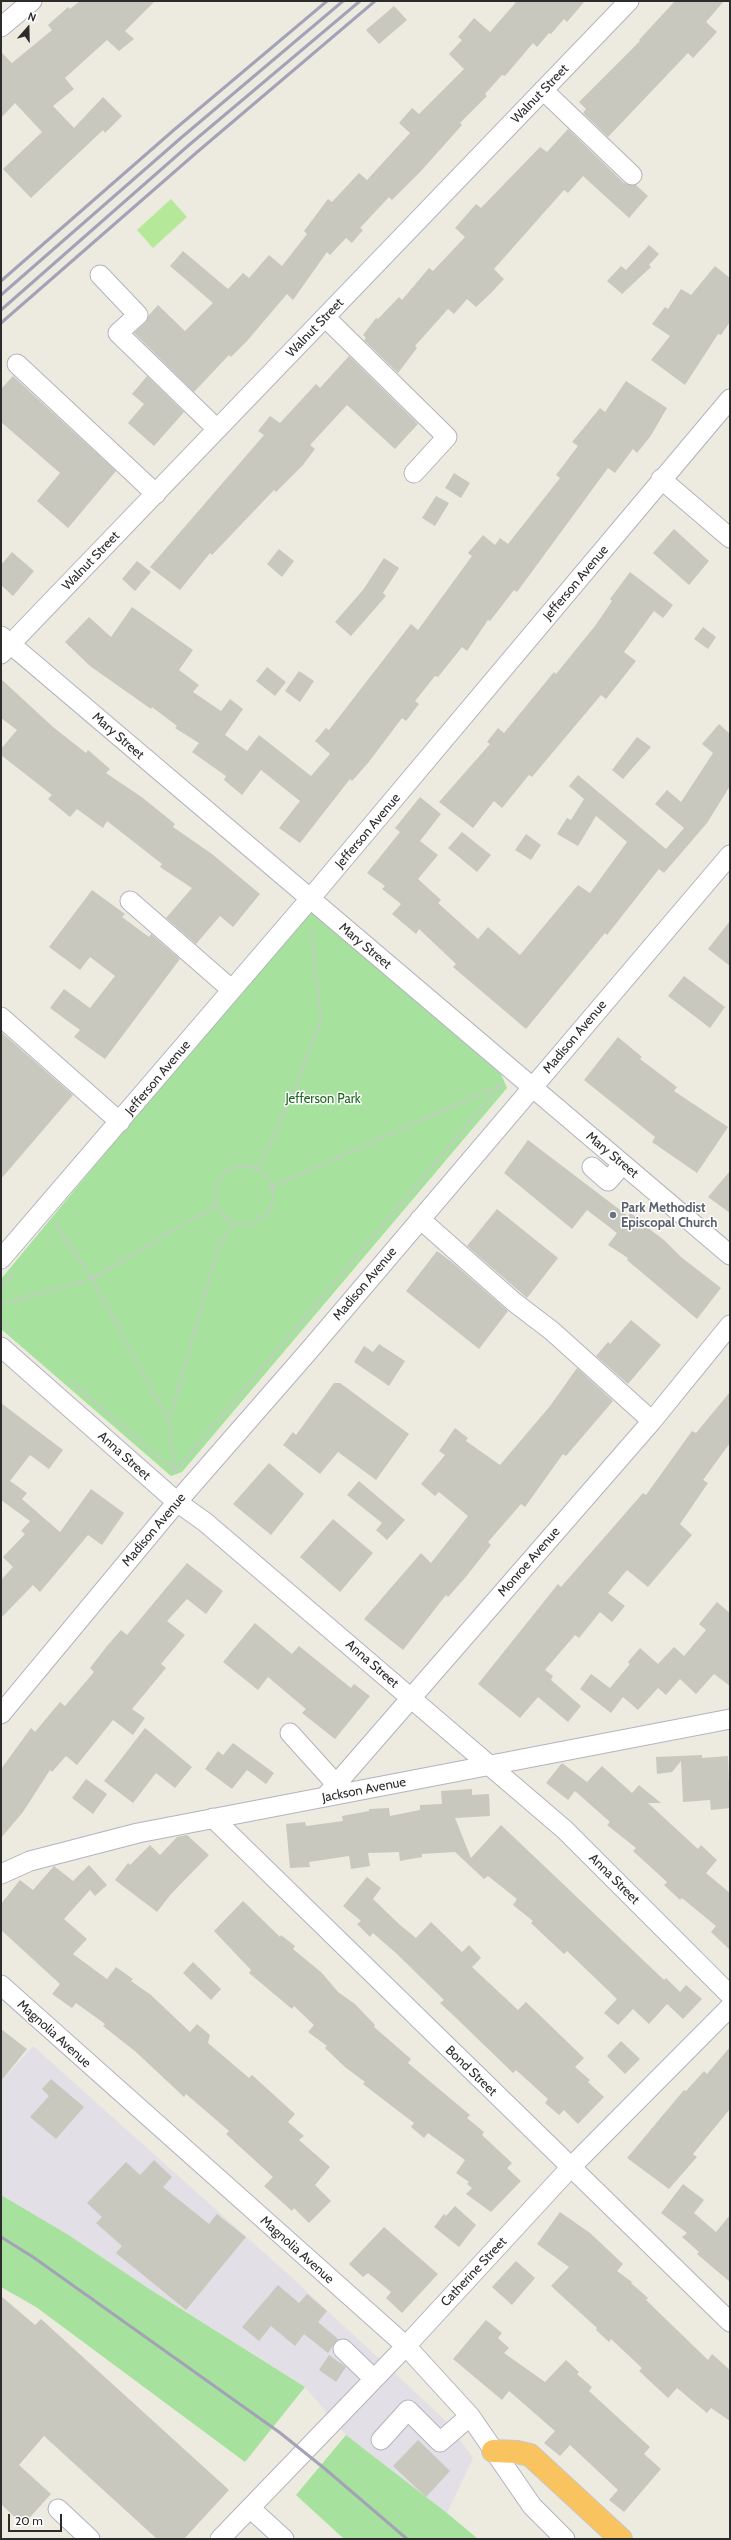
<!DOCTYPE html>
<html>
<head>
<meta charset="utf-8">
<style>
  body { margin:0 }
  #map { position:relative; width:731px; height:2540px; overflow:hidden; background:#edeae0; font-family:Cabin,sans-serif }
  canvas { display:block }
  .frame { position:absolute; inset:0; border:2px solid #2c2c2c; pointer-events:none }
  .north { position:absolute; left:8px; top:8px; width:40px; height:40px; -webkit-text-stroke:3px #fff; paint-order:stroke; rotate:20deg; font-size:11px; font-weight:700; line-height:16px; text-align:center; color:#2c2c2c }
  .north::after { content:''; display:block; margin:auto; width:14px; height:18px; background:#2c2c2c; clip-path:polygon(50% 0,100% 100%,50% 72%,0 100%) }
  .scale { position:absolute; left:8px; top:2514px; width:54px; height:18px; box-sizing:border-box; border:2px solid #2c2c2c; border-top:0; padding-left:5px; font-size:12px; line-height:14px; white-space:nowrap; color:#2c2c2c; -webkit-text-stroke:3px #fff; paint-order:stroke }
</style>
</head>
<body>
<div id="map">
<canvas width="731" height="2540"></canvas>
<div class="frame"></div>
<div class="north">N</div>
<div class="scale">20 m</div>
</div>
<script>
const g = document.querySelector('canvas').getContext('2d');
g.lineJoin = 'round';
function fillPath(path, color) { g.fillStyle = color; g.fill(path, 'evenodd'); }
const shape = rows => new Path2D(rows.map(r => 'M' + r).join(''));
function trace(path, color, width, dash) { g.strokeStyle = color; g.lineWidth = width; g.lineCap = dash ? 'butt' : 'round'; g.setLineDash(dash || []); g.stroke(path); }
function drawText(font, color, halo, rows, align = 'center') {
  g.font = font + ' Cabin,sans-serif'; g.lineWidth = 3; g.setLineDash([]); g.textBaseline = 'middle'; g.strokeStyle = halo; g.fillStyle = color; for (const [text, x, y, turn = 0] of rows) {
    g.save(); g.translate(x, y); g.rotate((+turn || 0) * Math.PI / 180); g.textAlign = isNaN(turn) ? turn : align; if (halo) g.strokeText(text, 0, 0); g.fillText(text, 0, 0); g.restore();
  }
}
const industrial = shape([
  [33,2046,289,2275,447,2422,473,2458,447,2513,346,2435,305,2387,151,2290,67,2234,1,2195,1,2082]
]);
const green = shape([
  [312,913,501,1074,507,1088,182,1472,171,1476,1,1329,1,1279,302,915],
  [1,2195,67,2234,151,2290,305,2387,245,2462,36,2307,1,2287],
  [346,2435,447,2513,478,2539,344,2539,296,2495]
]);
const pitch = shape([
  [171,199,187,217,153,248,137,230]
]);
const building = shape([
  [80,1,155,1,125,31,134,39,119,51,107,40,65,78,74,89,53,106,74,128,103,97,122,116,105,133,103,130,31,198,3,169,42,132,15,103,1,118,1,52,12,63,52,30,48,25,68,7,70,9],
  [517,1,585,1,567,22,564,19,551,34,549,33,537,47,533,43,505,76,502,75,485,94,487,96,460,123,462,125,421,171,392,200,389,197,360,228,363,230,352,243,346,238,330,255,327,252,293,300,287,294,247,341,231,357,229,355,194,392,134,333,145,323,149,315,158,305,185,331,213,303,170,266,183,251,228,289,243,273,249,278,269,255,282,266,307,234,304,231,328,199,332,202,359,173,367,180,410,133,399,123,412,108,419,114,464,69,449,54,462,40,458,37,474,18,490,32],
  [675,1,724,1,706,22,717,32,693,58,688,53,608,137,583,113,586,109,579,102,640,41,639,40],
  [394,6,407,20,379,44,366,30],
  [568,129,624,183,636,185,648,196,629,218,583,176,568,193,564,190,494,269,504,279,491,293,476,307,467,299,454,314,448,309,415,346,417,348,398,373,364,340,366,338,363,335,376,318,378,319,399,297,402,300,429,268,433,271,465,237,455,228,476,204,481,208,540,147,547,152],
  [649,245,659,254,649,265,651,267,622,294,607,281,621,266,626,270],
  [715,266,730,278,730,322,721,335,718,334,685,385,651,360,670,336,652,324,665,307,668,309,681,289,691,295],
  [349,356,418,424,395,449,347,405,310,445,315,449,303,465,276,492,274,490,212,555,210,553,180,590,150,567,264,435,258,431,270,416,280,423,316,384,320,388],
  [13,376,116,471,68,528,37,501,60,473,1,422,1,389],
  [147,376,184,412,154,446,128,423,144,404,132,394],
  [626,381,667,408,650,437,637,453,633,449,615,473,608,468,517,592,514,590,490,621,488,620,467,651,462,647,438,677,435,676,415,701,419,704,406,721,402,718,368,763,352,781,350,779,300,843,279,828,300,801,261,770,242,795,224,780,226,776,192,752,199,743,175,728,177,726,152,707,151,709,90,666,65,642,89,617,111,637,132,607,193,650,179,670,199,685,193,692,221,711,230,699,243,709,225,735,247,751,259,735,311,776,330,754,315,741,326,728,329,730,411,624,418,630,472,556,468,553,483,535,495,545,500,538,508,544,560,478,556,475,578,446,572,442,600,408,605,412],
  [454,473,470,483,461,498,445,488],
  [436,496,449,503,435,526,422,518],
  [674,529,709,561,689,585,653,553],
  [279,549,294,561,282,577,267,564],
  [12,552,34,571,13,596,1,585,1,565],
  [384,558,399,568,383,593,386,596,351,636,335,622,363,590],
  [137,561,151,572,135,591,122,579],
  [630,572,673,605,663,618,654,611,624,652,636,661,606,699,601,695,532,777,529,775,502,808,494,801,473,828,439,802,490,744,487,742,498,728,504,733,554,672,556,674,595,626,612,601,610,599],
  [703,627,716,637,708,649,694,639],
  [267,667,286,682,275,696,256,681],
  [299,671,314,681,300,702,285,691],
  [1,679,53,727,86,753,88,750,110,769,106,773,143,798,175,824,173,827,212,854,260,894,233,927,220,916,196,944,166,918,192,888,160,867,162,864,107,821,103,828,77,809,70,817,48,799,52,795,1,755,1,749,17,730,1,718],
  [719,724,730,734,730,786,707,823,664,873,659,869,607,935,605,933,526,1029,453,967,456,964,419,929,416,934,392,914,401,904,382,889,385,886,367,873,400,832,395,828,420,797,441,814,420,841,438,855,418,879,441,900,438,903,478,939,488,927,520,955,578,885,590,893,627,842,596,816,578,846,557,834,567,818,571,820,584,799,569,786,578,775,666,849,684,828,655,804,667,790,681,802,713,753,702,744],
  [637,737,651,747,623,779,612,770],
  [462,832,491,855,477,872,448,848],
  [526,834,541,845,531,860,515,850],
  [92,890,125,914,122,917,149,937,151,934,180,959,105,1059,74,1037,80,1030,50,1008,64,989,90,1008,115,976,90,957,80,970,49,947],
  [730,921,730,966,708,949],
  [684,976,725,1007,710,1028,668,996],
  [1,1032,73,1095,1,1179],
  [618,1037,642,1057,640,1059,677,1087,674,1091,728,1127,697,1173,652,1142,655,1137,584,1080],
  [528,1140,628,1216,630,1213,645,1223,644,1225,664,1240,681,1257,721,1288,697,1319,627,1260,628,1258,608,1245,617,1233,587,1210,572,1229,504,1173],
  [730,1171,730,1213,708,1197],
  [497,1209,558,1258,527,1298,467,1246],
  [437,1251,453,1263,508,1311,479,1349,406,1291],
  [631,1320,661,1345,628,1384,596,1356,608,1342,610,1344],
  [379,1344,405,1361,389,1386,354,1362,364,1346,373,1352],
  [577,1368,613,1401,566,1456,563,1454,525,1507,521,1504,488,1542,491,1545,465,1578,448,1597,446,1595,403,1650,364,1619,421,1553,431,1563,468,1516,439,1492,435,1496,421,1484,445,1455,439,1451,455,1428,468,1438,466,1441,500,1465,550,1406],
  [334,1383,340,1383,409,1434,376,1480,338,1452,320,1474,283,1445,293,1432,296,1435],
  [730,1392,730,1443,703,1480,708,1483,680,1524,692,1535,648,1587,627,1570,608,1593,625,1606,612,1622,600,1612,579,1638,575,1635,545,1670,553,1676,551,1680,581,1706,568,1722,538,1697,520,1718,478,1684,558,1584,561,1587,643,1493,646,1495,692,1431,696,1433],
  [1,1403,63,1450,49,1469,30,1455,10,1481,27,1493,22,1499,60,1532,91,1489,124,1513,102,1545,88,1535,40,1592,33,1585,1,1618,1,1580,13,1567,3,1557,25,1534,21,1531,30,1521,1,1500],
  [269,1463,304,1494,271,1535,233,1504],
  [359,1481,405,1520,387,1540,376,1530,382,1523,347,1495],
  [333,1519,373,1553,340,1592,300,1557],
  [187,1563,223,1591,206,1614,187,1599,167,1621,185,1635,161,1664,166,1668,132,1709,145,1718,133,1735,113,1720,77,1765,66,1756,52,1772,50,1770,23,1812,1,1838,1,1769,31,1728,35,1732,60,1702,65,1706,94,1672,90,1668,107,1646,121,1630,127,1635],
  [717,1602,730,1613,730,1686,714,1674,696,1694,680,1679,666,1695,658,1688,638,1710,623,1697,611,1713,580,1689,591,1674,610,1688,630,1664,628,1662,640,1648,658,1664,674,1647,684,1656,706,1630,699,1624],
  [255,1623,292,1654,299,1646,351,1688,354,1684,370,1696,335,1739,302,1713,306,1709,268,1677,258,1690,223,1662],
  [145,1728,192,1767,175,1788,156,1773,133,1803,104,1781],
  [233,1743,274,1773,266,1784,247,1770,232,1789,205,1769,218,1751,223,1755],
  [702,1755,702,1758,728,1756,730,1808,711,1810,710,1800,683,1802,681,1761,672,1772,657,1774,656,1757],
  [562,1763,587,1782,602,1766,632,1793,639,1785,661,1803,648,1803,698,1849,701,1845,717,1860,706,1873,730,1893,730,1950,711,1932,716,1926,682,1898,680,1900,664,1885,667,1882,633,1851,636,1848,607,1825,610,1822,575,1791,568,1800,546,1783],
  [86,1779,107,1794,93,1814,72,1798],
  [472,1789,472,1795,489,1794,490,1816,455,1818,471,1858,501,1825,664,1980,666,1978,680,1992,686,1985,702,1999,683,2019,667,2004,649,2024,633,2009,618,2025,604,2013,617,1999,567,1951,564,1954,550,1941,531,1923,533,1921,513,1905,517,1899,488,1876,484,1879,455,1852,422,1854,422,1857,400,1861,399,1852,368,1853,370,1866,351,1869,349,1856,309,1862,310,1867,290,1868,286,1824,305,1822,306,1826,343,1821,342,1816,369,1811,369,1809,389,1808,390,1816,420,1810,420,1805,442,1804,441,1791],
  [187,1835,209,1855,171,1894,157,1912,115,1880,128,1863,130,1865,150,1845,160,1855,177,1837],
  [89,1865,107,1885,95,1896,90,1890,64,1919,87,1939,73,1954,107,1979,116,1967,133,1979,131,1981,151,1995,190,2032,197,2024,210,2035,208,2043,249,2078,252,2075,295,2114,288,2122,304,2136,299,2140,330,2167,315,2185,331,2201,309,2223,294,2208,292,2211,264,2186,273,2177,226,2134,229,2131,186,2094,184,2097,136,2052,103,2026,105,2024,76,2003,72,2008,52,1994,60,1984,1,1930,1,1904,20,1880,33,1890,54,1866,73,1881],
  [367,1877,381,1888,373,1899,400,1925,416,1938,431,1922,462,1952,469,1945,481,1958,472,1967,518,2010,526,2002,584,2058,575,2067,590,2080,588,2082,604,2097,578,2124,564,2110,559,2115,545,2103,548,2099,516,2070,513,2073,453,2015,440,2003,444,2000,397,1954,373,1933,370,1937,357,1924,361,1921,343,1906],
  [243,1901,280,1937,281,1935,295,1946,293,1949,322,1973,338,1992,355,2004,375,2025,374,2027,411,2059,408,2063,470,2115,467,2118,484,2132,482,2135,512,2163,507,2168,521,2181,491,2212,466,2194,472,2188,467,2184,469,2182,456,2173,465,2160,428,2133,424,2138,411,2127,414,2123,363,2084,365,2082,345,2067,325,2048,327,2046,308,2032,314,2025,294,2006,292,2009,249,1973,251,1970,214,1931],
  [193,1962,221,1989,211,2000,183,1973],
  [1,2029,27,2049,1,2081],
  [621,2041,640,2059,625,2074,607,2056],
  [730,2047,730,2109,693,2154,697,2157,669,2189,627,2158,684,2090,686,2091,704,2071,707,2074],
  [51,2079,84,2107,56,2139,30,2117,49,2096,42,2089],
  [154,2160,172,2177,163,2187,209,2224,217,2214,246,2237,186,2310,116,2253,122,2246,96,2223,102,2217,87,2203,126,2162,140,2175],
  [683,2184,704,2200,694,2213,716,2232,730,2215,730,2282,697,2254,699,2252,682,2237,687,2233,661,2213],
  [455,2206,476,2225,459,2247,434,2227,444,2214,446,2216],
  [560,2212,590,2233,623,2264,617,2271,632,2282,631,2283,648,2298,646,2300,708,2360,712,2354,730,2370,730,2421,711,2408,707,2413,677,2388,668,2398,639,2371,642,2368,611,2339,609,2342,596,2330,597,2328,551,2286,569,2267,537,2244],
  [384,2227,438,2274,402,2313,386,2298,391,2292,368,2273,363,2277,349,2264],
  [516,2261,535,2278,512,2305,492,2287],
  [278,2285,299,2303,307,2294,327,2311,318,2322,338,2339,328,2353,304,2334,295,2346,271,2326,259,2341,242,2327],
  [1,2296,35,2325,41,2319,229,2490,184,2539,157,2539,44,2436,19,2465,51,2494,23,2525,1,2504],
  [486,2320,502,2333,498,2338,509,2348,504,2353,545,2382,566,2360,579,2372,577,2374,592,2387,589,2391,650,2447,644,2454,661,2469,624,2512,609,2500,618,2490,570,2445,560,2456,544,2443,555,2431,509,2391,502,2400,453,2359],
  [329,2355,346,2367,336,2382,319,2370],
  [418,2440,450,2471,426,2497,393,2466]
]);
const path = shape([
  '215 1195a29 29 0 1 1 58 0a29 29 0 1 1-58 0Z',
  [258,1169,290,1100,321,1021,311,927],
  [272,1187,500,1085],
  [55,1224,92,1279,169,1421,175,1471],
  [1,1288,13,1274],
  [1,1304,92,1279,216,1205],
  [1,1322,11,1330],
  [70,1381,175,1471,502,1084],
  [169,1421,219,1246,234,1222]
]);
const minor = shape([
  [1,27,32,1],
  [543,90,632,175],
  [100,275,138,315,118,333,217,429],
  [325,317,447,437,414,473],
  [17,364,156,494],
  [661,479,730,538],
  [1,636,730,1255],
  [1,654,629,1],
  [130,901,232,990],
  [1,1017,120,1122],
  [592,1167,608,1181,623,1164],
  [420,1219,514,1302,552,1331,652,1421],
  [1,1259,309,900,730,399],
  [1,1347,177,1502,205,1522,565,1830,730,1995],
  [1,1714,177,1502,307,1353,730,855],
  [290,1733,336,1784],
  [325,1797,652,1421,730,1325],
  [213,1818,730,2322],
  [1,1874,30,1861,138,1833,730,1719],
  [1,1985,406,2346,470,2416,532,2506,565,2539],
  [343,2349,374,2379],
  [381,2440,408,2410,440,2442,470,2416],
  [250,2508,284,2539],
  [58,2509,90,2539],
  [220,2539,406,2346,570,2168,730,2007]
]);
const highway = shape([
  [493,2451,517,2452,530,2455,621,2539]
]);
const rail = shape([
  [1,281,175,129,327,1],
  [1,295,182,137,343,1],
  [1,310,189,145,360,1],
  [1,323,196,153,375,1],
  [1,2237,33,2257,279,2432,324,2468,407,2539]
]);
const markers = [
  [613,1215,4,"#6b7280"]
];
const streetNames = [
  ["Walnut Street",540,94,-46],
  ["Walnut Street",315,328,-46],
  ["Walnut Street",91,561,-46],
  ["Jefferson Avenue",576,583,-50],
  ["Mary Street",118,736,41],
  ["Jefferson Avenue",368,831,-50],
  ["Mary Street",365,946,40],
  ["Madison Avenue",575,1037,-50],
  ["Jefferson Avenue",158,1078,-50],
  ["Mary Street",612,1155,40],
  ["Madison Avenue",365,1284,-50],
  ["Anna Street",124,1456,42],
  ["Madison Avenue",154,1530,-50],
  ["Monroe Avenue",529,1562,-49],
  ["Anna Street",372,1664,41],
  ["Jackson Avenue",364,1790,-11],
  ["Anna Street",614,1879,45],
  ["Magnolia Avenue",54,2034,42],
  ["Bond Street",471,2071,44],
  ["Magnolia Avenue",297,2250,42],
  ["Catherine Street",474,2272,-47]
];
const parkNames = [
  ["Jefferson Park",323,1099]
];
const worshipNames = [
  ["Park Methodist",621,1208],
  ["Episcopal Church",621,1223]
];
fillPath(industrial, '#e3dfe6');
fillPath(green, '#a6e29e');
fillPath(pitch, '#b6e89a');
fillPath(building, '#c9c8be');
trace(minor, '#b3b3bf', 21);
trace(highway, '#c8c8c8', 24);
trace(path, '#c8c8c8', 2.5, [3, 2]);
trace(minor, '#fff', 19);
trace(highway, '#f9c35f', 22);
trace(rail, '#a3a2b6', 3);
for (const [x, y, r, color] of markers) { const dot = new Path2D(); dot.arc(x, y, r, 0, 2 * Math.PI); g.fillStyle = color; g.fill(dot); trace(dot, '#fff', 1.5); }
drawText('13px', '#2c2c2c', '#fff', streetNames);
drawText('13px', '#1d681e', '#fff', parkNames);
drawText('bold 13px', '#5b616d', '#fff', worshipNames, 'left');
</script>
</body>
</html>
